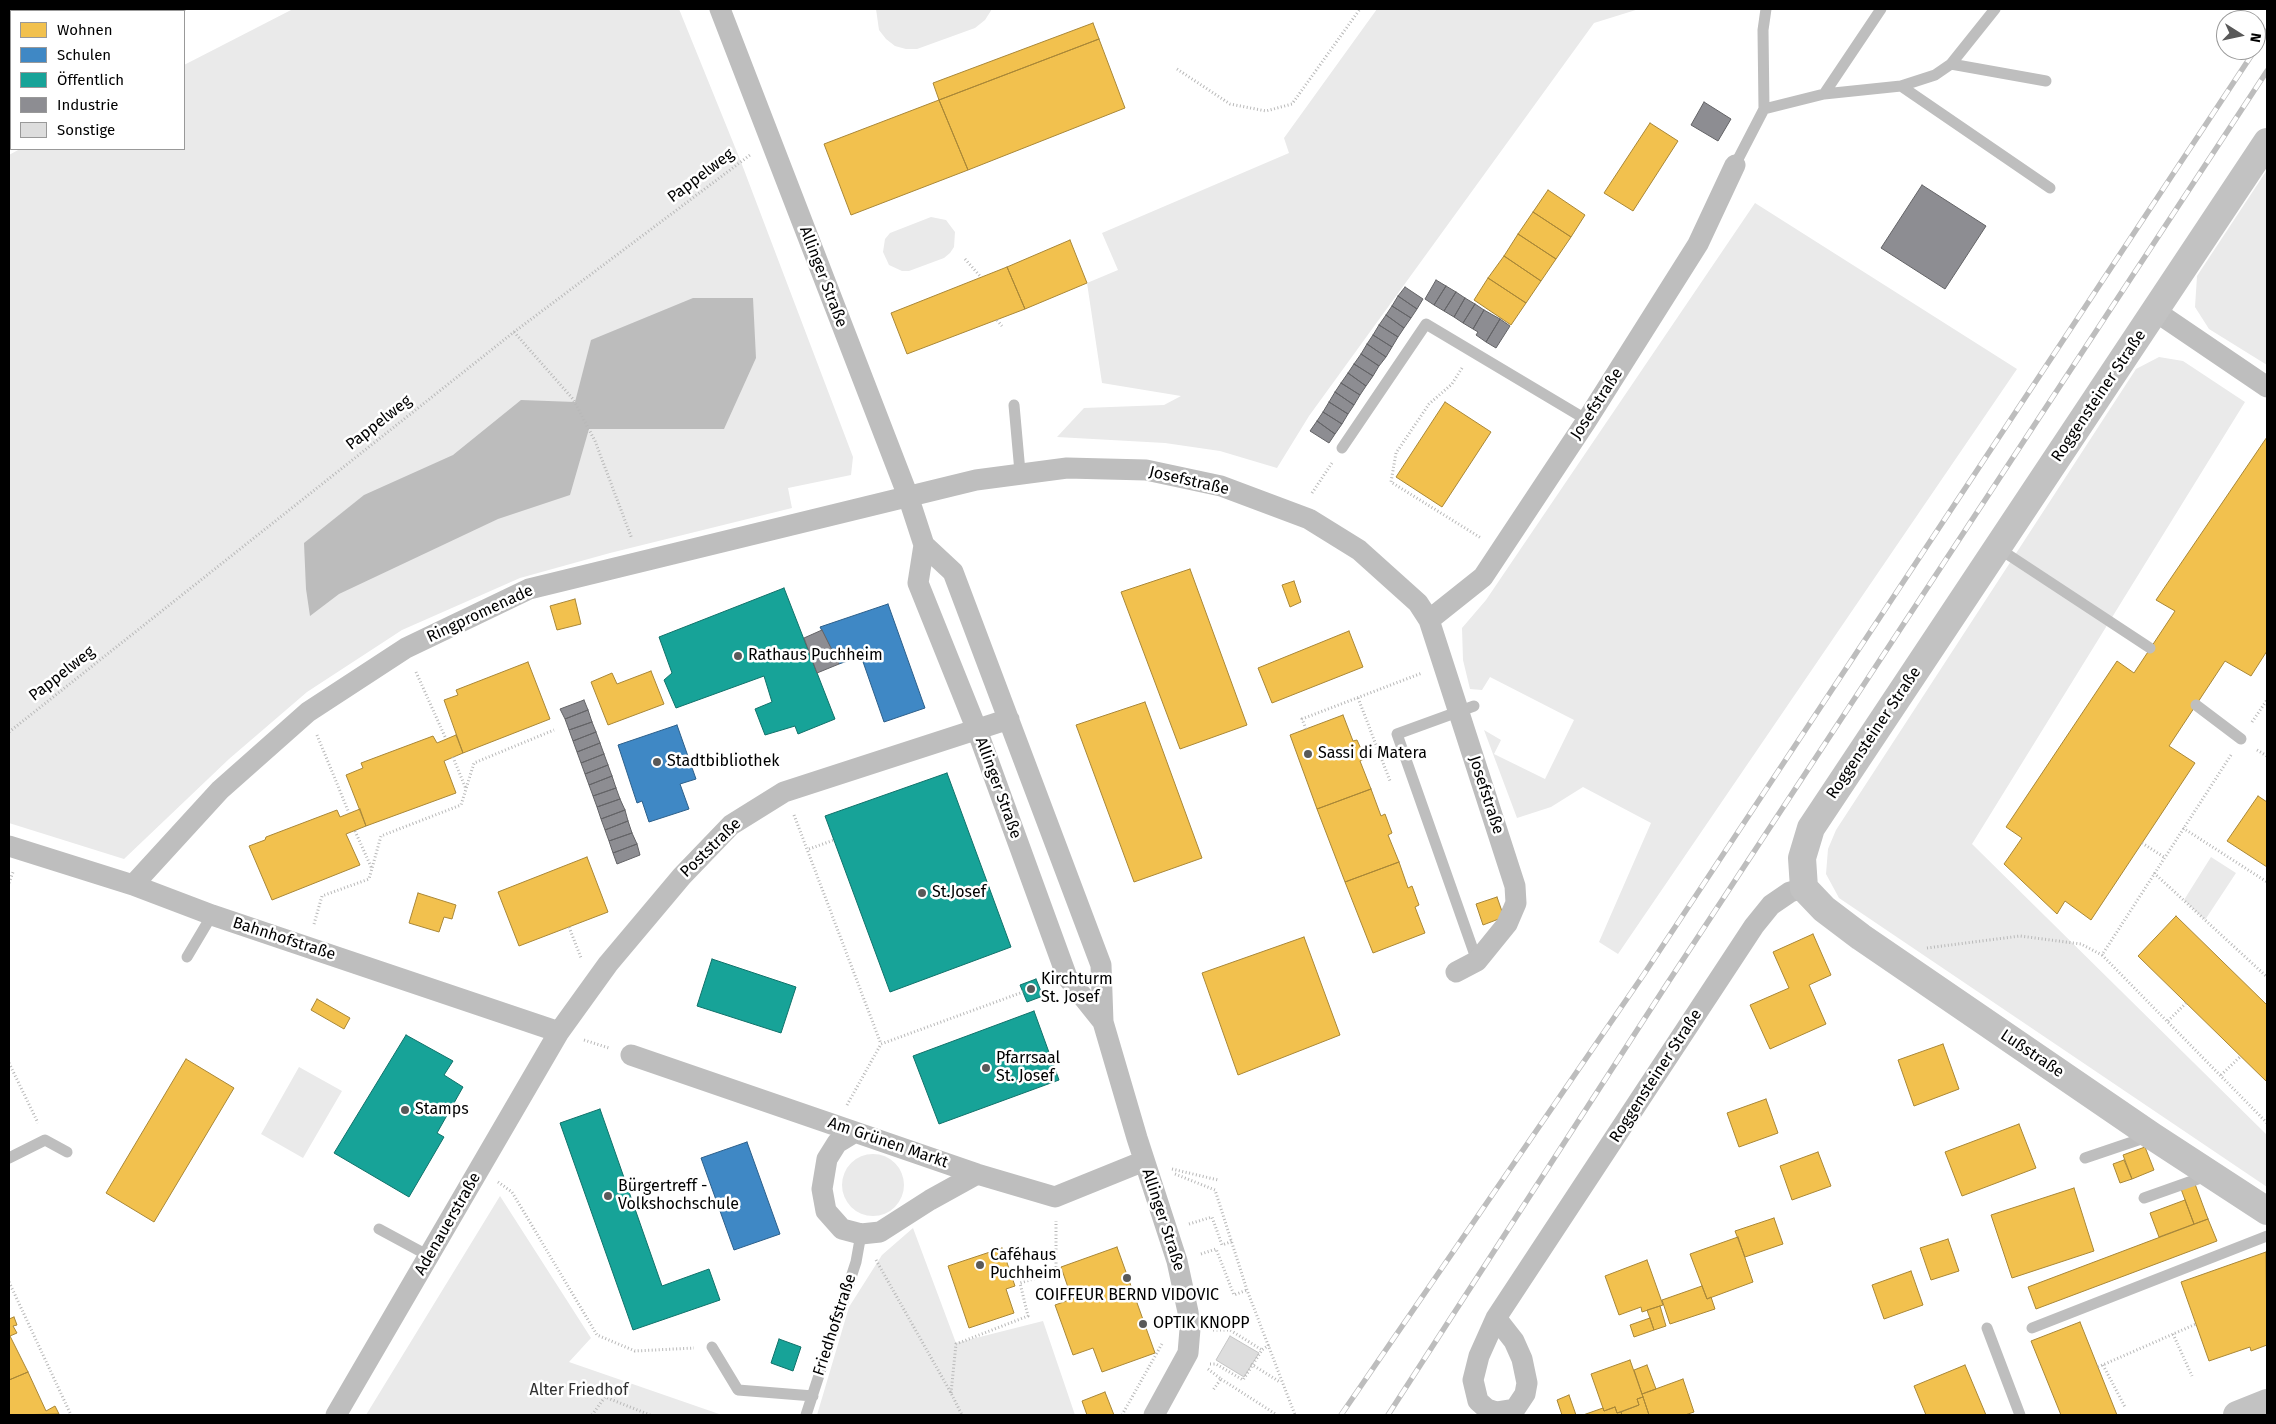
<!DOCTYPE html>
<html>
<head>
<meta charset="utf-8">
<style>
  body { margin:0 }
  #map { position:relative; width:2276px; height:1424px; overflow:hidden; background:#fff; font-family:"Fira Sans",sans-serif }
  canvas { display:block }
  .frame { position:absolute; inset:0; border:10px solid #000; pointer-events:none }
  .legend { position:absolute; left:10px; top:10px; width:175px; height:140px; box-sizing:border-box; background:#fff; border:1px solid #999; margin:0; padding:6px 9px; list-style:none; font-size:15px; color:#000 }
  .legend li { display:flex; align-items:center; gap:10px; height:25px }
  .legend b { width:25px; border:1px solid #999 }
  .north { position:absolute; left:2216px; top:10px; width:50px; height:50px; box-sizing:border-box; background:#fff; border:1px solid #999; border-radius:50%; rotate:100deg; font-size:14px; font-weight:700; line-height:20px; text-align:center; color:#000 }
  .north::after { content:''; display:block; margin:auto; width:18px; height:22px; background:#595959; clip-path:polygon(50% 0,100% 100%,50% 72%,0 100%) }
</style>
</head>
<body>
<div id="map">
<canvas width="2276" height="1424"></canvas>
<div class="frame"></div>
<ul class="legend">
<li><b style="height:14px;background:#f2c14e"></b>Wohnen</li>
<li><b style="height:14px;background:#3f88c5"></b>Schulen</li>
<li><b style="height:14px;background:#17a398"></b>Öffentlich</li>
<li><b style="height:14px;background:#8d8d92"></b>Industrie</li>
<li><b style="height:14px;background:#ddd"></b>Sonstige</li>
</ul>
<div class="north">N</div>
</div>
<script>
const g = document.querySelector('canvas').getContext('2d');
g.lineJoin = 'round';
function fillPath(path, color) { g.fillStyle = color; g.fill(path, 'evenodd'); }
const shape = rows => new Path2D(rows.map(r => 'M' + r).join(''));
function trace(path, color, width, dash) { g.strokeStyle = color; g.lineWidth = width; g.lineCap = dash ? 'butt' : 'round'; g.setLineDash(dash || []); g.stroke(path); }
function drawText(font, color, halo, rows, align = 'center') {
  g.font = font + ' "Fira Sans",sans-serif'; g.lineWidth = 5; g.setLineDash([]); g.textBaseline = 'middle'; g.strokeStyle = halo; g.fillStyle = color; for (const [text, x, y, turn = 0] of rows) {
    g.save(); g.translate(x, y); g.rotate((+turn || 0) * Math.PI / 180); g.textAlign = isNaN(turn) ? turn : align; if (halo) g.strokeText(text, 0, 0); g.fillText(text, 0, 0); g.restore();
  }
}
const green = shape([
  [293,9,679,9,741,162,853,457,851,475,788,488,792,508,610,553,520,578,402,630,307,692,229,759,124,859,9,823,9,155,20,149,184,149,184,65],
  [876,9,992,9,985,20,975,28,917,49,906,49,895,46,886,39,879,30],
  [1377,9,1639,9,1594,23,1309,416,1277,468,1220,451,1165,443,1057,437,1084,408,1164,405,1181,396,1102,383,1087,283,1118,270,1102,233,1289,153,1284,138],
  [2267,170,2267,365,2209,329,2195,307,2197,276],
  [1755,203,2017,369,1618,954,1599,942,1651,823,1583,787,1551,807,1517,818,1484,730,1501,740,1494,754,1545,779,1574,720,1490,677,1482,690,1470,689,1463,660,1462,628,1486,600],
  [931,217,946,220,955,232,954,247,950,253,944,258,909,271,902,271,889,265,883,252,885,239,890,233],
  [2159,357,2183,361,2245,402,1972,844,2267,1135,2267,1187,1839,898,1826,874,1828,849,1836,830,2136,369],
  [2211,857,2236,873,2205,920,2184,900],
  [299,1067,342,1091,303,1158,261,1134],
  '842 1185a31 31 0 1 1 62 0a31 31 0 1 1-62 0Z',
  [500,1196,591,1338,569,1362,722,1415,366,1415],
  [913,1228,956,1343,1043,1321,1075,1415,817,1415,849,1307,882,1255]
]);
const water = shape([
  [693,298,753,298,756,358,724,429,589,429,570,495,498,519,339,594,310,616,306,589,304,543,364,495,453,455,521,400,575,402,591,340]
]);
const homes = shape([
  [9,9,30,9,31,11,11,11,11,53,9,54,9,9],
  [30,9,94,9,95,11,31,11,30,9],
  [1093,23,1099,39,939,100,933,83,1093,23],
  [1099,39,1125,108,968,170,939,100,1099,39],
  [939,100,968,170,851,215,824,144,939,100],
  [1650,123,1678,141,1633,211,1604,193,1650,123],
  [1548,190,1585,215,1571,237,1533,212,1548,190],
  [1533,212,1571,237,1556,259,1518,234,1533,212],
  [1518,234,1556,259,1541,281,1504,256,1518,234],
  [1070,240,1087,283,1025,309,1007,267,1070,240],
  [1504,256,1541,281,1526,303,1488,278,1504,256],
  [1007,267,1025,309,907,354,891,313,1007,267],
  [1488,278,1526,303,1511,325,1474,300,1488,278],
  [1445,402,1491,432,1442,507,1396,477,1445,402],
  [2267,437,2267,651,2251,676,2225,661,2169,746,2195,763,2091,920,2065,901,2057,914,2004,864,2022,838,2006,827,2117,661,2134,673,2175,611,2156,600,2267,437],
  [1190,569,1247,725,1180,749,1121,592,1190,569],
  [1294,581,1301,602,1290,607,1282,585,1294,581],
  [575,599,581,624,557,630,550,606,575,599],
  [1349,631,1363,667,1272,703,1258,668,1349,631],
  [528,662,550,719,463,753,444,700,458,695,456,690,528,662],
  [651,671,664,704,608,725,591,682,612,673,617,684,651,671],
  [1145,702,1202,858,1134,882,1076,725,1145,702],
  [1343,715,1353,741,1357,740,1361,749,1364,759,1360,761,1371,789,1317,809,1290,735,1343,715],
  [456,735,463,753,444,761,456,793,366,826,346,775,363,768,361,763,433,736,437,743,456,735],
  [1371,789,1381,816,1385,814,1392,833,1388,835,1399,862,1345,882,1317,809,1371,789],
  [2258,796,2267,802,2267,867,2227,841,2258,796],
  [360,809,366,826,346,834,360,865,272,900,249,846,265,840,266,837,337,810,340,817,360,809],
  [587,857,608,912,519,946,498,892,587,857],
  [1399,862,1408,888,1412,886,1419,905,1415,907,1425,933,1373,953,1345,882,1399,862],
  [418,893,456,905,452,919,444,917,439,932,409,923,418,893],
  [1497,897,1504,917,1483,925,1476,904,1497,897],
  [2176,916,2267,1005,2267,1082,2138,956,2176,916],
  [1813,934,1831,975,1809,985,1826,1024,1770,1049,1750,1005,1789,988,1773,952,1813,934],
  [1304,937,1340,1035,1238,1075,1202,973,1304,937],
  [317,999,350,1018,344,1029,311,1010,317,999],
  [1943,1044,1959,1089,1914,1106,1898,1060,1943,1044],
  [186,1059,234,1088,154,1222,106,1193,186,1059],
  [1766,1099,1778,1133,1739,1147,1727,1113,1766,1099],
  [2019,1124,2036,1168,1962,1196,1945,1152,2019,1124],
  [2145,1147,2154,1170,2132,1179,2123,1155,2145,1147],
  [1818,1152,1831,1186,1792,1200,1780,1166,1818,1152],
  [2124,1160,2132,1179,2120,1183,2113,1164,2124,1160],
  [2195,1184,2208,1219,2194,1224,2181,1189,2195,1184],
  [2074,1188,2094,1251,2012,1278,1991,1215,2074,1188],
  [2185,1200,2194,1224,2159,1237,2150,1213,2185,1200],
  [1774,1218,1783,1244,1745,1257,1735,1231,1774,1218],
  [2208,1219,2217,1241,2036,1309,2028,1287,2208,1219],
  [1738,1237,1753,1282,1707,1299,1690,1254,1738,1237],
  [1948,1239,1959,1271,1931,1280,1920,1248,1948,1239],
  [1117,1247,1155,1353,1102,1372,1093,1348,1073,1355,1055,1305,1072,1299,1061,1267,1117,1247],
  [1002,1248,1015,1286,1006,1289,1014,1313,969,1328,948,1266,1002,1248],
  [2266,1252,2267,1345,2251,1351,2250,1347,2209,1361,2181,1282,2266,1252],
  [1647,1260,1663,1305,1642,1312,1641,1307,1619,1315,1605,1276,1647,1260],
  [1911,1271,1923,1305,1884,1319,1872,1285,1911,1271],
  [1702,1286,1707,1299,1711,1297,1715,1309,1670,1324,1662,1300,1702,1286],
  [1660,1306,1666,1326,1654,1330,1647,1310,1660,1306],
  [14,1317,17,1325,13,1326,17,1333,10,1336,28,1372,9,1380,9,1319,14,1317],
  [1650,1318,1654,1330,1634,1337,1630,1325,1650,1318],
  [2080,1322,2117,1415,2061,1415,2031,1341,2080,1322],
  [1630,1360,1643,1397,1637,1399,1639,1405,1617,1413,1615,1407,1604,1411,1591,1374,1630,1360],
  [1647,1365,1656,1389,1642,1394,1634,1370,1647,1365],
  [1965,1365,1986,1415,1926,1415,1914,1386,1965,1365],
  [28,1372,46,1411,55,1406,59,1414,9,1415,9,1380,28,1372],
  [1683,1379,1694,1412,1685,1415,1649,1415,1642,1394,1683,1379],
  [1105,1392,1114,1415,1087,1415,1082,1401,1105,1392],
  [1569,1395,1576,1415,1562,1415,1557,1400,1569,1395],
  [1643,1397,1649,1415,1622,1415,1621,1412,1639,1405,1637,1399,1643,1397],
  [1615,1407,1617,1413,1621,1412,1622,1415,1583,1415,1603,1408,1604,1411,1615,1407]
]);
const schools = shape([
  [888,604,925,708,884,722,861,656,839,664,820,627,888,604],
  [677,725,696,779,680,784,689,809,649,822,642,801,637,803,618,745,677,725],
  [747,1142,780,1234,734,1250,701,1158,747,1142]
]);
const public = shape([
  [784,588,835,719,798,734,795,726,765,735,755,709,772,702,764,676,676,708,664,680,672,673,659,637,784,588],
  [947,773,1011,947,890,992,825,816,947,773],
  [712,959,796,987,781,1033,697,1006,712,959],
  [1036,979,1043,996,1027,1002,1020,985,1036,979],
  [1034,1011,1059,1080,939,1124,913,1056,1034,1011],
  [406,1035,453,1061,444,1075,463,1087,437,1133,444,1137,409,1197,334,1153,406,1035],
  [600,1109,662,1286,709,1269,720,1300,633,1330,560,1123,600,1109],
  [779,1339,801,1347,793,1371,771,1363,779,1339]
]);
const industry = shape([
  [1704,102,1731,119,1718,141,1691,125,1704,102],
  [1922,185,1986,226,1945,289,1881,248,1922,185],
  [1436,280,1446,286,1434,305,1425,299,1436,280],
  [1446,286,1456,292,1444,311,1434,305,1446,286],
  [1405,287,1423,299,1417,309,1398,296,1405,287],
  [1456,292,1465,298,1454,317,1444,311,1456,292],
  [1398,296,1417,309,1411,318,1392,306,1398,296],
  [1465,298,1475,304,1463,323,1454,317,1465,298],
  [1475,304,1484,310,1473,329,1463,323,1475,304],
  [1392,306,1411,318,1404,328,1386,315,1392,306],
  [1484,310,1500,319,1486,342,1476,335,1478,332,1473,329,1484,310],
  [1386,315,1404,328,1398,337,1379,325,1386,315],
  [1500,319,1510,326,1496,348,1486,342,1500,319],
  [1379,325,1398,337,1392,347,1373,335,1379,325],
  [1373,335,1392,347,1386,357,1367,344,1373,335],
  [1367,344,1386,357,1379,366,1361,354,1367,344],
  [1361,354,1379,366,1373,376,1354,364,1361,354],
  [1354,364,1373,376,1366,386,1348,373,1354,364],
  [1348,373,1366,386,1360,395,1341,383,1348,373],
  [1341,383,1360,395,1354,405,1335,392,1341,383],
  [1335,392,1354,405,1348,414,1329,402,1335,392],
  [1329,402,1348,414,1342,424,1323,412,1329,402],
  [1323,412,1342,424,1335,434,1317,421,1323,412],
  [1317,421,1335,434,1329,443,1310,431,1317,421],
  [822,630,839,664,817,673,804,638,822,630],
  [584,700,588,710,565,719,560,709,584,700],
  [588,710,592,722,569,730,565,719,588,710],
  [592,722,596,732,573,741,569,730,592,722],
  [596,732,600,743,577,752,573,741,596,732],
  [600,743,604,754,581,763,577,752,600,743],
  [604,754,608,765,585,774,581,763,604,754],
  [608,765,612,776,589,785,585,774,608,765],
  [612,776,616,788,593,796,589,785,612,776],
  [616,788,620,799,597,807,593,796,616,788],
  [620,799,625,810,601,819,597,807,620,799],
  [625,810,628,821,605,830,601,819,625,810],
  [628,821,632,833,609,841,605,830,628,821],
  [632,833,637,844,613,853,609,841,632,833],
  [637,844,640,855,617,864,613,853,637,844]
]);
const building = shape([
  [1230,1336,1259,1353,1244,1377,1216,1360,1230,1336]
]);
const path = shape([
  [181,11,186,9],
  [1177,69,1230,104,1266,111,1292,104,1360,9],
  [9,91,11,89],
  [965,259,980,276],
  [997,320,1002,326],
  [514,332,573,399,595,441,632,539],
  [1462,368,1452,384,1429,404,1396,453,1391,482,1481,538],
  [1312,493,1332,463],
  [416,672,446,739],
  [1358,698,1390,781],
  [2252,722,2267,700],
  [1306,729,1302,719,1422,673],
  [9,732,514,332,750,155],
  [317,735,349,813],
  [2257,750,2267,756],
  [2231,755,2102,955,2267,1123],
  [453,757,466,789],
  [794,815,881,1044],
  [2183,828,2267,882],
  [355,831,372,869],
  [2142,843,2164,857],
  [809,849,834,840],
  [2154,873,2267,977],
  [9,883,13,872],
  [314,924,322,896,369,879,381,836,461,805,474,763,554,730],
  [569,927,581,958],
  [1927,948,2020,936,2081,944,2102,955],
  [2168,1021,2186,1003],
  [584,1040,609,1048],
  [9,1063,38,1123],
  [2221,1075,2241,1056],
  [847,1105,881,1044,1023,992],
  [1172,1169,1218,1180],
  [1175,1174,1215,1190,1247,1290,1295,1415],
  [498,1182,512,1192,597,1335,635,1351,694,1348],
  [1189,1224,1212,1217,1222,1245,1233,1241],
  [1201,1254,1216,1249,1234,1295,1247,1290],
  [876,1260,951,1393,962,1415],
  [9,1282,71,1415],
  [1213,1330,1230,1330,1262,1350],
  [2173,1334,2192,1376],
  [1210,1364,1216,1364,1243,1380,1262,1350,1269,1345],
  [1251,1364,1280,1382],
  [2103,1365,2125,1407],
  [2098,1367,2196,1324],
  [1208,1369,1221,1379,1213,1390],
  [1221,1379,1277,1415],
  [951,1393,956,1344,1028,1316,1020,1283,1056,1272,1056,1221],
  [592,1415,605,1397,650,1415],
  [1122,1415,1163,1342]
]);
const lane = shape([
  [1951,64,2046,81],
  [1901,86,2050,188],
  [1824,94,1881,9],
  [1764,109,1824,94,1901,86,1935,75,1951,64,1995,9],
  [1735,165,1764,109,1763,30,1766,9],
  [1014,405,1020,472],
  [1342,448,1426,324,1587,420],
  [1998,548,2150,648],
  [2196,705,2241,739],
  [1474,706,1397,734,1477,961],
  [187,957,212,915],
  [9,1158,45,1140,67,1152],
  [2085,1158,2150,1136],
  [2144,1198,2209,1175],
  [379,1229,429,1256],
  [1987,1328,2020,1415],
  [2032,1328,2267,1236],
  [712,1347,738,1390,813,1396],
  [806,1415,856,1262,861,1234]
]);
const street = shape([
  [720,9,908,496,924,545,918,583,977,730,1067,977,1103,1022],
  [2155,311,2267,387],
  [924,545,953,572,1101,965,1103,1022,1137,1138,1177,1261,1188,1312,1190,1329,1188,1353,1154,1415],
  [1429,620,1483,577,1587,420,1698,244,1735,165],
  [9,846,133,885,212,915,559,1032],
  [133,885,220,790,308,712,406,648,529,589,976,480,1067,468,1146,470,1221,486,1309,519,1359,550,1418,603,1429,620,1515,886,1516,903,1507,924,1477,961,1456,972],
  [631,1055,977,1174,1055,1197,1144,1161],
  [855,1132,837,1143,827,1159,822,1189,826,1211,842,1229,861,1234,880,1232,930,1200,977,1174],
  [1496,1318,1514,1341,1522,1359,1527,1383,1525,1394,1515,1409,1496,1412,1487,1409,1478,1401,1473,1380,1479,1356,1496,1318,1754,926,1771,905,1790,892,1804,888],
  [336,1415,559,1032,608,964,682,876,731,825,784,792,1009,719]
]);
const secondary = shape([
  [2267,142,1811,828,1802,858,1804,888,1824,909,1861,937,2152,1136,2267,1211],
  [2237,1415,2267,1403]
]);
const rail = shape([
  [2256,48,2267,31],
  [1341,1415,1644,974,2255,50],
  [1388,1415,1665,987,2267,71]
]);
const markers = [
  [738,656,5,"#595959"],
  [1308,754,5,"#595959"],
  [657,762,5,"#595959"],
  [922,893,5,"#595959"],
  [1031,989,5,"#595959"],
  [986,1068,5,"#595959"],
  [405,1110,5,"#595959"],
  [608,1196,5,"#595959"],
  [980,1265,5,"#595959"],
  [1127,1278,5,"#595959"],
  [1143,1324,5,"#595959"]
];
const streetNames = [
  ["Pappelweg",701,176,-37],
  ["Allinger Straße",823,277,69],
  ["Roggensteiner Straße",2099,396,-56],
  ["Josefstraße",1597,404,-57],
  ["Pappelweg",379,423,-38],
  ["Josefstraße",1189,481,13],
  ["Ringpromenade",480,614,-25],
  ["Pappelweg",62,674,-38],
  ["Roggensteiner Straße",1874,733,-56],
  ["Allinger Straße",998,788,70],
  ["Josefstraße",1486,795,72],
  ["Poststraße",711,848,-44],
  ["Bahnhofstraße",284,939,18],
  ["Lußstraße",2032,1054,34],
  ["Roggensteiner Straße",1656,1076,-57],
  ["Am Grünen Markt",888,1143,19],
  ["Allinger Straße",1163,1220,72],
  ["Adenauerstraße",448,1224,-60],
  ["Friedhofstraße",835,1325,-72]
];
const poiNames = [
  ["Rathaus Puchheim",748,656],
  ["Sassi di Matera",1318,754],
  ["Stadtbibliothek",667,762],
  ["St.Josef",932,893],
  ["Kirchturm",1041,980],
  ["St. Josef",1041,998],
  ["Pfarrsaal",996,1059],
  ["St. Josef",996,1077],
  ["Stamps",415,1110],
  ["Bürgertreff -",618,1187],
  ["Volkshochschule",618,1205],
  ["Caféhaus",990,1256],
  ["Puchheim",990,1274],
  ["COIFFEUR BERND VIDOVIC",1127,1296,"center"],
  ["OPTIK KNOPP",1153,1324]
];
const parkNames = [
  ["Alter Friedhof",579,1391]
];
fillPath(green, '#eaeaea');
fillPath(water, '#bcbcbc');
fillPath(homes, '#f2c14e');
trace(homes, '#a98737', 1);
fillPath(schools, '#3f88c5');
trace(schools, '#2c5f8a', 1);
fillPath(public, '#17a398');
trace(public, '#10726a', 1);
fillPath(industry, '#8d8d92');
trace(industry, '#636366', 1);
fillPath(building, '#ddd');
trace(building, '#c5c5c5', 1);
trace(path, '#b8b8b8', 3, [1, 2.5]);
trace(lane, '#bebebe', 11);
trace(street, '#bebebe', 21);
trace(secondary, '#c2c2c2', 28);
trace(rail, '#bdbdbd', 5.5);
trace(rail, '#fff', 4, [11]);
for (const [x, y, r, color] of markers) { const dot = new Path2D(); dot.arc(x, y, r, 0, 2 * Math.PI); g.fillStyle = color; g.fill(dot); trace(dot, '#fff', 2); }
drawText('16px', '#000', '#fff', streetNames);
drawText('16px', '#000', '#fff', poiNames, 'left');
drawText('16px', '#303030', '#fff', parkNames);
</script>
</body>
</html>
